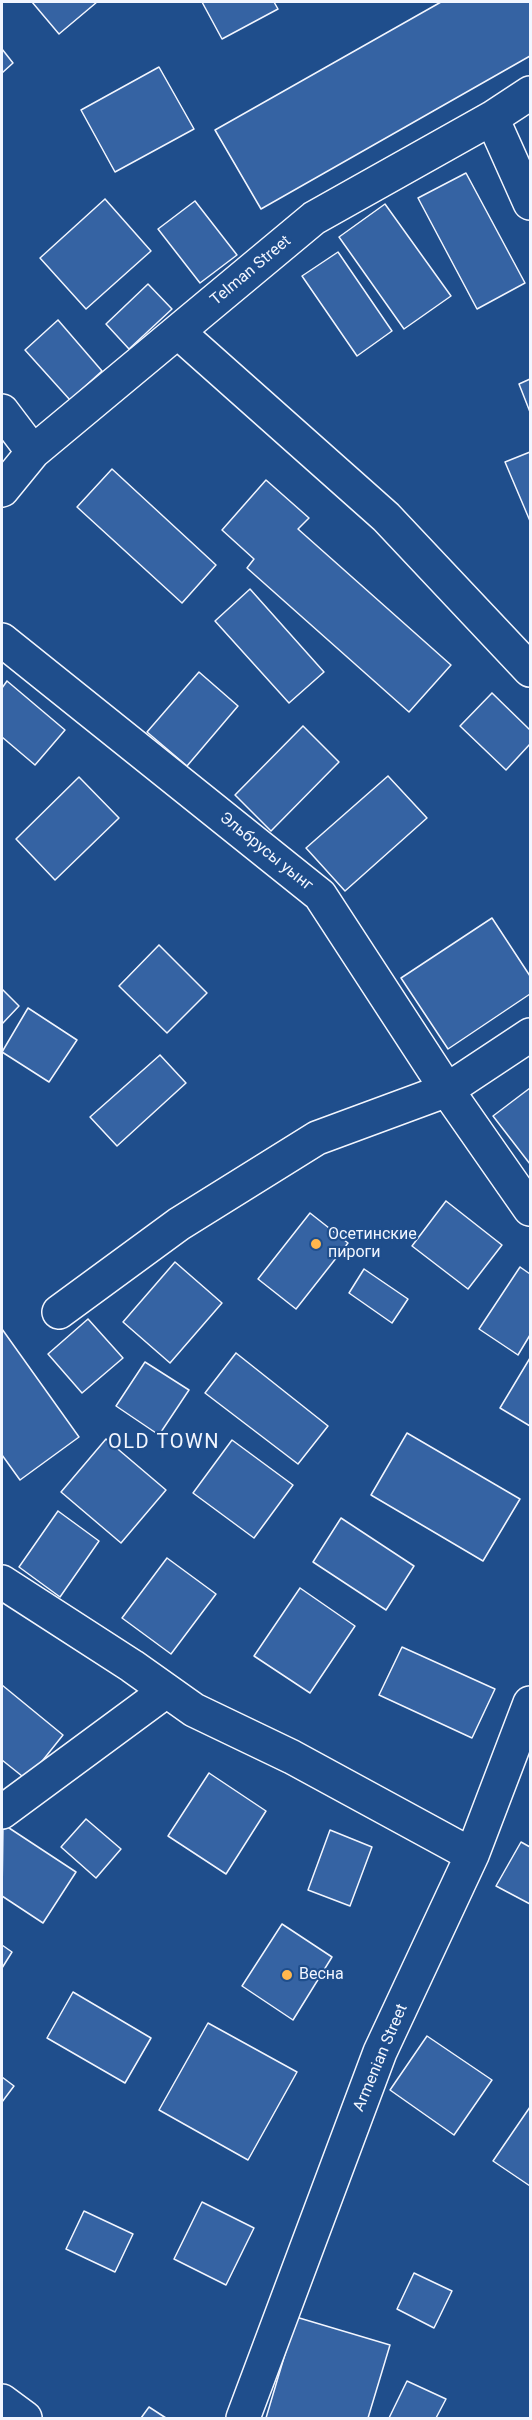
<!DOCTYPE html>
<html>
<head>
<meta charset="utf-8">
<style>
  body { margin:0 }
  #map { position:relative; width:532px; height:2420px; overflow:hidden; background:#1f4e8c; font-family:Roboto,sans-serif }
  canvas { display:block }
  .frame { position:absolute; inset:0; border:3px solid #f2f6ff; pointer-events:none }
</style>
</head>
<body>
<div id="map">
<canvas width="532" height="2420"></canvas>
<div class="frame"></div>
</div>
<script>
const g = document.querySelector('canvas').getContext('2d');
g.lineJoin = 'round';
function fillPath(path, color) { g.fillStyle = color; g.fill(path, 'evenodd'); }
const shape = rows => new Path2D(rows.map(r => 'M' + r).join(''));
function trace(path, color, width, dash) { g.strokeStyle = color; g.lineWidth = width; g.lineCap = dash ? 'butt' : 'round'; g.setLineDash(dash || []); g.stroke(path); }
function drawText(font, color, halo, rows, align = 'center') {
  g.font = font + ' Roboto,sans-serif'; g.lineWidth = 4.5; g.setLineDash([]); g.textBaseline = 'middle'; g.strokeStyle = halo; g.fillStyle = color; for (const [text, x, y, turn = 0] of rows) {
    g.save(); g.translate(x, y); g.rotate((+turn || 0) * Math.PI / 180); g.textAlign = isNaN(turn) ? turn : align; if (halo) g.strokeText(text, 0, 0); g.fillText(text, 0, 0); g.restore();
  }
}
const building = shape([
  [32,2,97,2,59,34,32,2],
  [202,2,274,2,278,9,222,39,202,2],
  [441,2,530,2,530,56,261,209,215,130,441,2],
  [2,49,13,63,2,73,2,49],
  [159,67,194,129,115,172,81,110,159,67],
  [466,173,525,283,477,309,418,198,466,173],
  [105,199,151,251,86,309,40,258,105,199],
  [195,201,237,255,200,283,158,229,195,201],
  [385,204,451,296,404,329,339,237,385,204],
  [338,252,392,331,357,356,302,276,338,252],
  [148,284,172,309,129,349,106,324,148,284],
  [58,320,102,371,70,400,25,350,58,320],
  [530,379,530,412,519,384,530,379],
  [530,452,530,521,505,462,530,452],
  [112,469,216,565,182,603,77,507,112,469],
  [266,480,309,518,298,529,451,665,409,712,247,568,254,559,222,530,266,480],
  [250,589,324,672,289,703,215,621,250,589],
  [199,672,238,706,187,766,147,732,199,672],
  [7,681,65,730,35,765,2,737,2,688,7,681],
  [492,693,530,730,530,744,506,770,460,726,492,693],
  [303,726,339,762,271,831,235,795,303,726],
  [388,776,427,818,345,891,306,848,388,776],
  [79,777,119,818,55,880,16,839,79,777],
  [492,918,530,976,530,994,448,1049,401,978,492,918],
  [159,945,207,993,167,1033,119,986,159,945],
  [2,989,19,1006,2,1024,2,989],
  [28,1008,77,1040,49,1082,2,1052,28,1008],
  [160,1055,186,1083,117,1146,90,1117,160,1055],
  [530,1088,530,1164,493,1116,530,1088],
  [446,1201,502,1245,468,1289,412,1246,446,1201],
  [310,1213,348,1243,296,1309,258,1279,310,1213],
  [175,1262,222,1303,170,1363,123,1322,175,1262],
  [520,1267,530,1274,530,1335,518,1355,479,1329,520,1267],
  [364,1269,408,1299,392,1323,349,1293,364,1269],
  [88,1319,123,1358,82,1393,48,1354,88,1319],
  [2,1329,79,1437,20,1480,2,1455,2,1329],
  [236,1353,328,1426,298,1464,205,1393,236,1353],
  [530,1358,530,1426,500,1408,530,1358],
  [145,1362,189,1390,159,1435,116,1406,145,1362],
  [407,1433,520,1499,483,1561,371,1495,407,1433],
  [106,1439,166,1490,121,1543,61,1492,106,1439],
  [232,1440,293,1485,254,1538,193,1493,232,1440],
  [58,1511,99,1541,60,1597,19,1567,58,1511],
  [341,1518,414,1566,386,1610,313,1562,341,1518],
  [167,1558,216,1594,171,1654,122,1618,167,1558],
  [300,1588,355,1626,310,1693,254,1656,300,1588],
  [402,1647,495,1689,472,1738,379,1695,402,1647],
  [2,1685,63,1735,27,1780,2,1760,2,1685],
  [209,1773,266,1811,226,1874,168,1836,209,1773],
  [86,1819,121,1849,96,1878,61,1847,86,1819],
  [3,1824,76,1872,43,1923,2,1896,3,1824],
  [330,1830,372,1847,350,1906,308,1890,330,1830],
  [521,1842,530,1847,530,1904,496,1886,521,1842],
  [282,1924,332,1957,293,2020,242,1986,282,1924],
  [2,1945,12,1952,2,1968,2,1945],
  [73,1992,151,2038,125,2083,47,2038,73,1992],
  [208,2023,297,2072,248,2160,159,2110,208,2023],
  [427,2036,492,2080,454,2135,390,2090,427,2036],
  [2,2077,14,2086,2,2102,2,2077],
  [530,2107,530,2186,493,2161,530,2107],
  [202,2202,254,2228,226,2285,174,2259,202,2202],
  [84,2211,133,2234,115,2272,66,2249,84,2211],
  [414,2273,452,2291,434,2328,397,2309,414,2273],
  [296,2317,390,2345,368,2418,266,2418,296,2317],
  [407,2381,446,2399,436,2418,389,2418,407,2381],
  [149,2407,166,2418,141,2418,149,2407]
]);
const minor = shape([
  [492,118,530,203],
  [178,332,386,517,530,670],
  [2,411,33,452],
  [2,490,33,452,314,218,492,118,530,93],
  [2,640,320,895,447,1090,530,1209],
  [59,1312,179,1224,317,1138,447,1090,530,1035],
  [2,1582,132,1666,194,1710,292,1757,472,1855],
  [2,1812,166,1691],
  [2,2401,25,2418],
  [243,2418,380,2052,472,1855,530,1703]
]);
const markers = [
  [316,1244,6,"#ffb74d"],
  [287,1975,6,"#ffb74d"]
];
const streetNames = [
  ["Telman Street",251,271,-40],
  ["Эльбрусы уынг",266,852,39],
  ["Armenian Street",381,2058,-67]
];
const poiNames = [
  ["Осетинские",328,1235],
  ["пироги",328,1253],
  ["Весна",299,1975]
];
const quarterNames = [
  ["OLD TOWN",164,1443]
];
fillPath(building, '#3563a3');
trace(building, '#f2f6ff', 1.5);
trace(minor, '#f2f6ff', 36);
trace(minor, '#1f4e8c', 33);
for (const [x, y, r, color] of markers) { const dot = new Path2D(); dot.arc(x, y, r, 0, 2 * Math.PI); g.fillStyle = color; g.fill(dot); trace(dot, '#1f4e8c', 2); }
drawText('16px', '#f2f6ff', '#1f4e8c', streetNames);
drawText('16px', '#f2f6ff', '#1f4e8c', poiNames, 'left');
g.letterSpacing = '1.5px';
drawText('20px', '#f2f6ff', '#1f4e8c', quarterNames);
g.letterSpacing = '0px';
</script>
</body>
</html>
